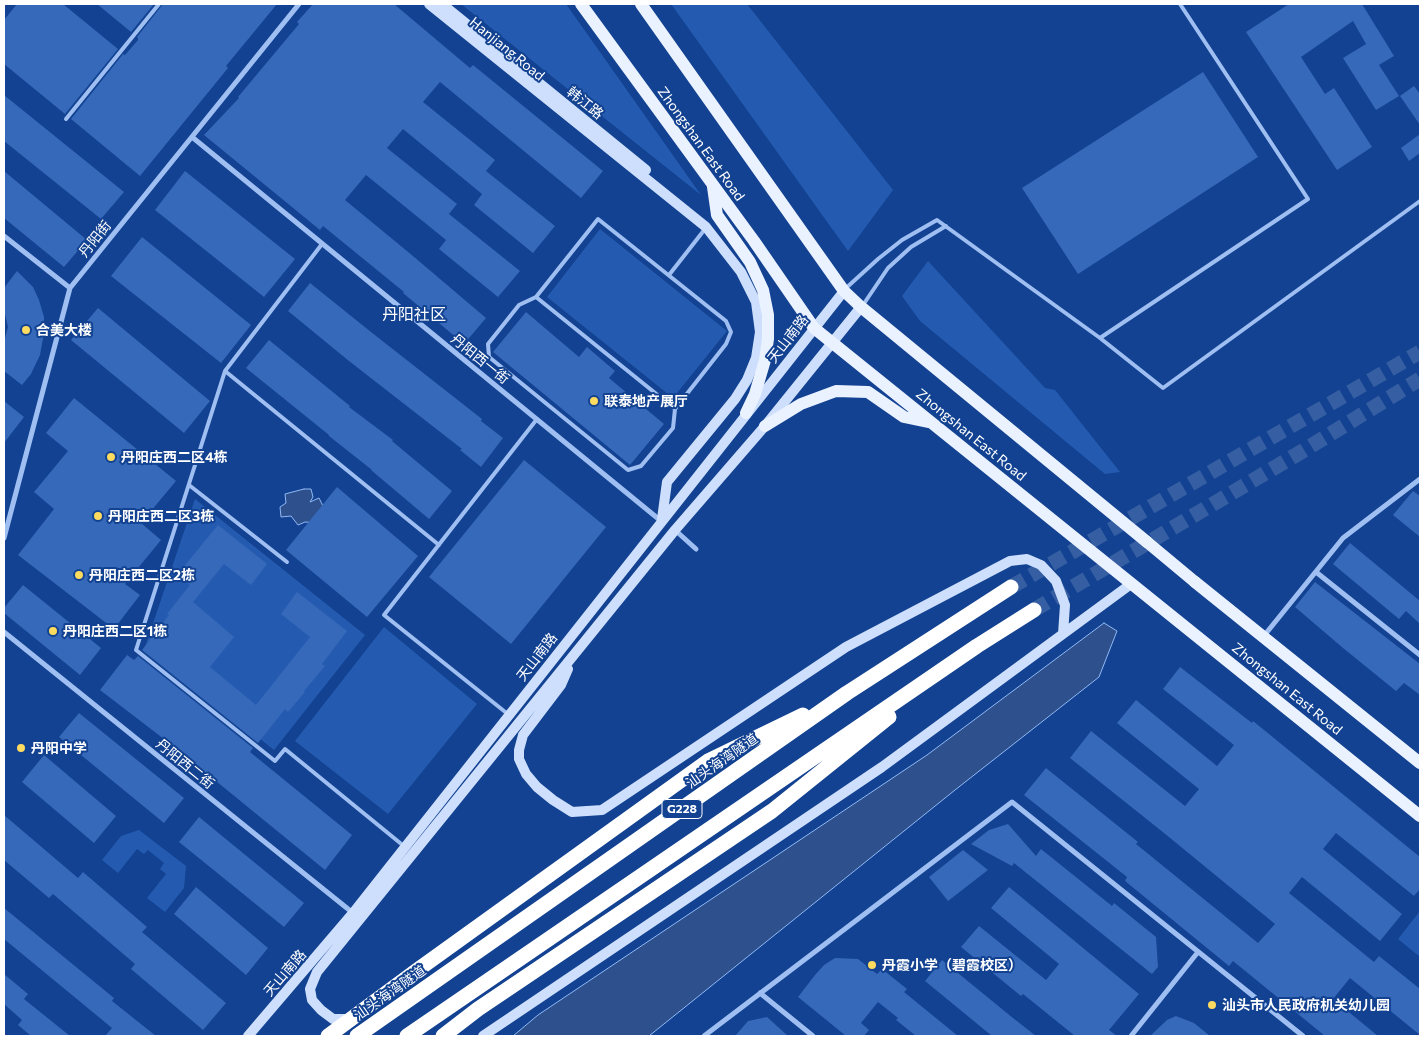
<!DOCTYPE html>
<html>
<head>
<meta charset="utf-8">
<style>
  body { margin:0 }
  #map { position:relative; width:1424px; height:1040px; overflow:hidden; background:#124291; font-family:Commissioner,sans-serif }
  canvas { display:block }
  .frame { position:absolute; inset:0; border:5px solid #fff; pointer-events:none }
</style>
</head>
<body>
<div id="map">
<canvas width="1424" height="1040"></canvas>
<div class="frame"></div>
</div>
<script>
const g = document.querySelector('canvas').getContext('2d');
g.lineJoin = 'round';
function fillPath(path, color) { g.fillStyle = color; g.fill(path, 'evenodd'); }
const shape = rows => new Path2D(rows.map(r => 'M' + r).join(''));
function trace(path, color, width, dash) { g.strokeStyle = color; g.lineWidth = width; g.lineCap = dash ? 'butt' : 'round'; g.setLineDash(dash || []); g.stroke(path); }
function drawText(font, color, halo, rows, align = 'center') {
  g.font = font + ' Commissioner,"Noto Sans SC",sans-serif'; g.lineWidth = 4; g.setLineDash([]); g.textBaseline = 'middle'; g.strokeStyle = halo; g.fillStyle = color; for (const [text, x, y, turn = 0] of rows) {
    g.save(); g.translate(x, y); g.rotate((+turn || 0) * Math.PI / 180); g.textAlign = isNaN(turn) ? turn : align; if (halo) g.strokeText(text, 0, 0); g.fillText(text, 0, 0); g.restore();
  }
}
const green = shape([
  [461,4,566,4,701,195],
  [671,4,747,4,893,190,848,251],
  [600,229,727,331,673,398,547,297],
  [928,261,1045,388,1055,390,1120,472,1105,474,920,321,902,296],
  [195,499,365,635,274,750,145,647],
  [384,627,477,704,388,814,295,741],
  [139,830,186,866,184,888,165,912,147,898,166,874,160,869,164,863,148,850,144,854,137,849,118,873,102,860,121,836],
  [1420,911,1420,957,1398,939]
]);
const water = shape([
  [304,489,311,489,313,497,310,502,319,498,326,512,318,523,305,522,298,525,291,516,281,517,280,507,286,503,285,494,304,489],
  [1104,623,1117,631,1099,677,955,790,649,1036,513,1036,538,1015,927,755,1104,623]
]);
const building = shape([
  [17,4,63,4,118,49,65,114,4,64,4,20],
  [97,4,154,4,131,32],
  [163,4,277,4,226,66,228,68,140,176,71,119,123,54,125,55,138,40,138,38,137,37],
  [313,4,394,4,470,68,473,65,603,171,581,198,440,82,423,102,495,160,486,171,555,226,533,253,474,205,482,194,403,129,387,148,457,204,449,214,520,271,498,297,439,249,446,240,366,175,345,200,413,256,486,318,464,344,403,293,404,292,323,226,320,230,204,135,239,98,238,97,299,24,297,22],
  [1289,4,1362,4,1394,56,1379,65,1399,96,1376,110,1343,58,1366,44,1353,21,1301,57,1325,94,1334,88,1372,147,1337,170,1246,32],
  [1203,72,1258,157,1078,274,1022,188],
  [1414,86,1420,94,1420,125,1400,96],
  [4,95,124,192,101,219,4,141],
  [1420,134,1420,153,1409,161,1401,148],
  [4,171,87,240,64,267,4,218],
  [185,171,295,259,264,297,155,210],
  [142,237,251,325,221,363,111,276],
  [17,271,33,287,39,300,44,317,44,333,40,355,31,374,22,385,4,371,4,342,8,327,4,310,4,288],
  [310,283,371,332,482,419,481,421,503,438,481,467,460,450,462,449,349,361,288,311],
  [98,308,210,401,184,433,71,340],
  [526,312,579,357,587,347,615,371,609,378,664,424,630,465,493,352],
  [269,340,350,406,349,407,393,440,392,441,452,491,429,519,371,470,372,470,329,436,329,435,246,368],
  [74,398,176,481,141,523,161,540,125,584,140,595,114,629,18,555,54,509,34,492,68,451,46,433],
  [4,401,24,417,4,443],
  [524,460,606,527,511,644,429,577],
  [337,487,418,556,367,617,286,550],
  [1413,491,1420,496,1420,537,1393,515],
  [218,525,267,564,251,585,224,564,193,602,234,637,210,667,256,705,310,637,281,614,297,592,347,631,322,664,325,666,304,691,305,692,288,712,285,709,258,743,142,650,169,615,167,614,190,585,177,575],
  [1350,543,1420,601,1420,624,1406,611,1399,619,1333,564],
  [1315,582,1420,664,1420,695,1404,683,1396,691,1343,648,1295,607],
  [23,585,101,648,80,675,4,613,4,608],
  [127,655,134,660,138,656,253,748,250,752,352,835,325,870,173,746,100,690],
  [1180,667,1252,723,1253,721,1420,857,1420,889,1414,896,1336,833,1323,849,1402,914,1380,941,1302,877,1289,893,1374,962,1379,956,1420,989,1420,1035,1350,978,1333,999,1378,1036,1325,1036,1233,961,1229,966,1125,881,1127,877,1024,795,1046,768,1138,842,1136,844,1258,943,1275,924,1164,833,1070,758,1091,731,1185,806,1199,789,1117,723,1136,700,1217,766,1234,745,1163,689],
  [79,713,184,798,164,823,59,737],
  [44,755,116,816,94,843,22,782],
  [4,815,78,878,83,872,147,927,142,932,226,1003,203,1030,131,969,135,964,53,894,49,898,4,860],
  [199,817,304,903,284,927,179,842],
  [1008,824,1036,856,1041,849,1112,906,1114,903,1156,937,1158,967,1152,974,1014,863,1012,866,971,844,989,830],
  [963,850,988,870,948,901,929,877],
  [196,887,268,948,246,975,174,914],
  [1009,887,1139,994,1109,1030,1117,1036,1075,1036,1023,994,1021,996,961,947,979,926,1046,980,1059,964,991,908],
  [4,908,114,998,112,1001,156,1036,105,1036,112,1028,4,939],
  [835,958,858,959,877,974,882,969,907,989,904,992,958,1036,916,1036,896,1020,898,1018,878,1002,861,1023,869,1030,864,1036,846,1036,798,997,815,975,824,965],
  [942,960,1013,1018,1036,1036,992,1036,925,981],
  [4,974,28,994,24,999,70,1036,31,1036,18,1025,22,1020,4,1004],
  [1176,1016,1194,1023,1210,1036,1150,1036,1167,1020],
  [767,1017,788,1036,735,1036,748,1021]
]);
const highwayTunnel = shape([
  [1011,587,1420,352],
  [1034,610,1301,452,1420,379]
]);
const lane = shape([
  [66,119,159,4],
  [598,219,726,321,731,332,726,344,675,409,673,428,641,466,628,470,489,357,488,344,519,305,536,297,598,219],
  [322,244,225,371,439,545],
  [669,275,705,229],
  [845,289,878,259,902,240,937,220,1100,338,1308,199,1180,4],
  [536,297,675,409],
  [863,305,888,268,911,247,946,226],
  [1100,338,1163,388,1420,201],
  [225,371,136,650,275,761,285,749,405,847],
  [189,485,287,562],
  [509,715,384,615,537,419]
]);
const street = shape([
  [192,137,661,521],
  [4,236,70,288],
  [675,530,696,549],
  [4,538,70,288,299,4],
  [1316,572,1420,655],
  [4,632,353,913],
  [1263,637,1343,538,1420,479],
  [760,993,813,1036],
  [704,1036,1012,802,1303,1036],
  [1131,1036,1198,952]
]);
const secondary = shape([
  [429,4,706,227,741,272,756,302,760,332,756,358,747,380,735,399,667,482,662,519],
  [442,4,646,170],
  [568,669,561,685,523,735,519,750,519,759,526,774,537,787,553,800,572,812,602,810,846,647,1010,561,1027,559,1041,565,1056,581,1065,605,1063,634],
  [350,1019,333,1019,321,1010,312,1000,310,989,317,972,675,530,765,426,861,307],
  [248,1036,353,913,844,291],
  [483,1036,882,767,1131,584]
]);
const primary = shape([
  [581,4,754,241,814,328,1420,816],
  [641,4,844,291,861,307,1147,542],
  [713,187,717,215,750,262,763,290,768,315,768,339,765,360,755,394,746,413],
  [765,426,801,404,836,391,868,392,904,417,928,422],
  [1195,582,1420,763]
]);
const highway = shape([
  [328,1036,416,971,708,761,803,715],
  [357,1036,847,693,1011,587],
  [407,1036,977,646,1034,610],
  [443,1036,478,1009,772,811,889,717]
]);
const primaryBridge = shape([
  [1147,542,1195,582]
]);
const markers = [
  [26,330,5,"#ffdb60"],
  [594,401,5,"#ffdb60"],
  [111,457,5,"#ffdb60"],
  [98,516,5,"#ffdb60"],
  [79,575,5,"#ffdb60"],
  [53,631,5,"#ffdb60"],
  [21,748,5,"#ffdb60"],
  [872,965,5,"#ffdb60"],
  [1212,1005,5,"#ffdb60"]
];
const shields = [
  [682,809,40]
];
const shieldNames = [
  ["G228",682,809]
];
const streetNames = [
  ["Hanjiang Road",507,49,39],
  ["韩江路",585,103,39],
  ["Zhongshan East Road",701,144,54],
  ["丹阳街",95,239,-51],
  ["天山南路",788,339,-52],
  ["丹阳西一街",480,359,39],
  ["Zhongshan East Road",971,435,39],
  ["天山南路",537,657,-52],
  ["Zhongshan East Road",1287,689,39],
  ["汕头海湾隧道",722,761,-35],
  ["丹阳西二街",185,764,39],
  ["天山南路",285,973,-49],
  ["汕头海湾隧道",390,993,-35]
];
const poiNames = [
  ["合美大楼",36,330],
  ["联泰地产展厅",604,401],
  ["丹阳庄西二区4栋",121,457],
  ["丹阳庄西二区3栋",108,516],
  ["丹阳庄西二区2栋",89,575],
  ["丹阳庄西二区1栋",63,631],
  ["丹阳中学",31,748],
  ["丹霞小学（碧霞校区）",882,965],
  ["汕头市人民政府机关幼儿园",1222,1005]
];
const quarterNames = [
  ["丹阳社区",414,315]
];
fillPath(green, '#245bb1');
fillPath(water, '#2e518d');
trace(water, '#90b9f5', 1);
fillPath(building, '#3669b9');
trace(highwayTunnel, '#365ea2', 15, [15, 8]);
trace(lane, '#9fbff2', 4);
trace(street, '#9fbff2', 5);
trace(secondary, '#cddffc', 10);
trace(primary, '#eaf1ff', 12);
trace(highway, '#fff', 15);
trace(primaryBridge, '#eaf1ff', 12);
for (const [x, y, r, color] of markers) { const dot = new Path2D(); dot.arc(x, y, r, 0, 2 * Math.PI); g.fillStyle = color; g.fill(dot); trace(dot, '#124291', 2); }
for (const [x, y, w] of shields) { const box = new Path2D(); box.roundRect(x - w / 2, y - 9.5, w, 19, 4); g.fillStyle = '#124291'; g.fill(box); trace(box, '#fff', 1); }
drawText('bold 12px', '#fff', null, shieldNames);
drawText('14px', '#fff', '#124291', streetNames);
drawText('bold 14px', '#fff', '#124291', poiNames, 'left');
drawText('16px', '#fff', '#124291', quarterNames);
</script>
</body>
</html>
